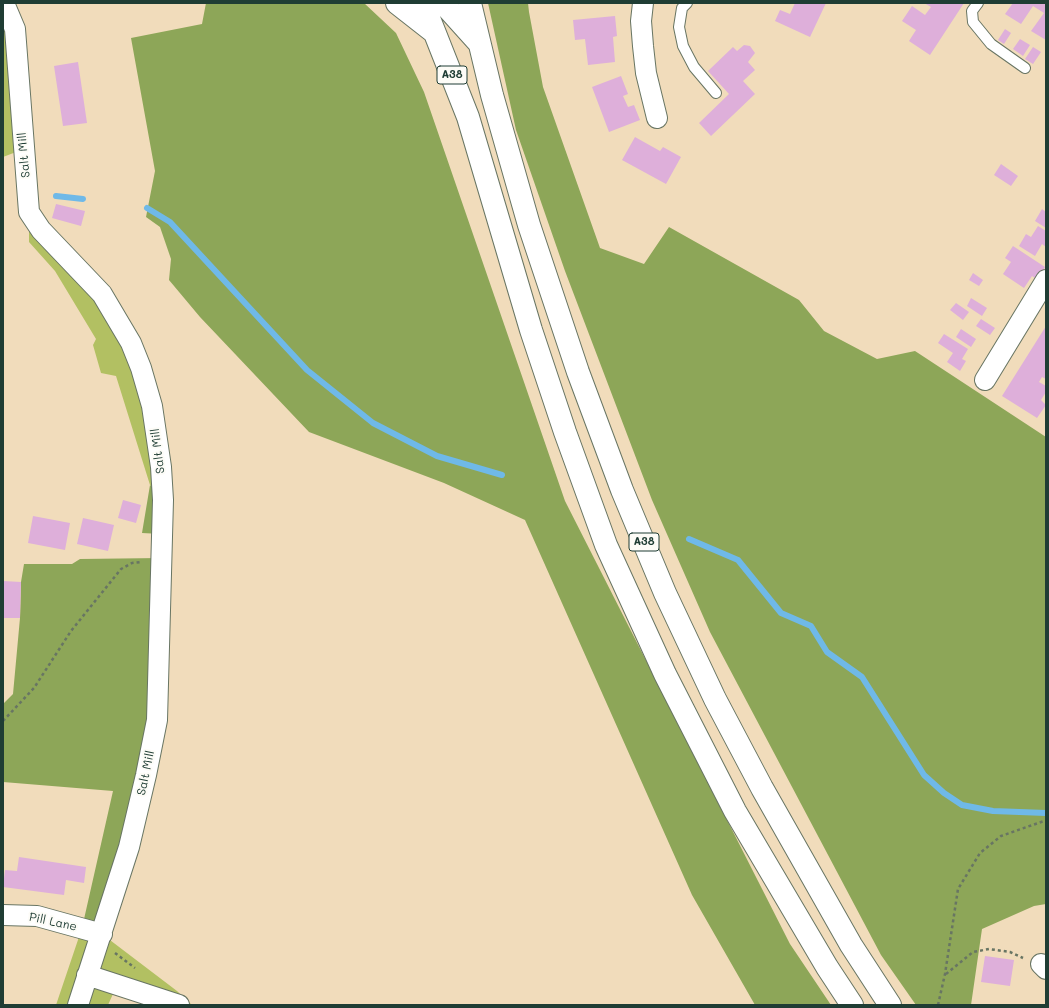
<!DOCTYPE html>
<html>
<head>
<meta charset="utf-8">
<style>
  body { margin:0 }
  #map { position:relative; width:1049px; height:1008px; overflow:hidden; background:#f1dcbb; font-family:Mali,sans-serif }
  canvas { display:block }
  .frame { position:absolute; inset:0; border:4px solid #1f3d34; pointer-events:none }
</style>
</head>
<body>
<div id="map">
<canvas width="1049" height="1008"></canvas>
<div class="frame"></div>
</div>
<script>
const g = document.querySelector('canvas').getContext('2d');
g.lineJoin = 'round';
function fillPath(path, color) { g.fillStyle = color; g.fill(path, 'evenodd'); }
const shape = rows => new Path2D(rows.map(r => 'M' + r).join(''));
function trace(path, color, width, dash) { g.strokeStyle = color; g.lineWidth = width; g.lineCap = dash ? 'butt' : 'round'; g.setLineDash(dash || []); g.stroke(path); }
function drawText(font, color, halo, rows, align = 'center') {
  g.font = font + ' Mali,sans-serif'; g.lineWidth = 4; g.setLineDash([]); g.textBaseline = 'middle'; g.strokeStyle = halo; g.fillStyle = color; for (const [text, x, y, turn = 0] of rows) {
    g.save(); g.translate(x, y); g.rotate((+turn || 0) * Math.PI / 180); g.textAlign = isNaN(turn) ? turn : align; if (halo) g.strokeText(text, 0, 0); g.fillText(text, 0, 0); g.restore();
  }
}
const green = shape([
  [3,3,24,149,3,157],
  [29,212,131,343,163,497,150,485,116,376,101,373,93,345,96,339,55,271,29,242],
  [82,928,102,934,177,991,192,1005,179,1005,117,985,108,1005,56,1005]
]);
const forest = shape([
  [206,3,364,3,396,33,424,92,565,501,790,944,831,1005,755,1005,692,895,525,520,444,483,309,432,200,317,169,280,171,259,160,227,146,217,155,171,131,38,202,24],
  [488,3,528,3,529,12,543,87,600,248,644,264,669,227,799,300,824,331,877,359,915,351,1046,437,1046,904,1034,906,982,929,971,1005,916,1005,881,955,710,632,652,500,565,271,516,130],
  [150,485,163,497,161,534,142,533],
  [161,558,157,720,102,934,82,928,113,791,3,782,3,704,13,694,20,618,21,582,24,564,72,564,80,559]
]);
const stream = shape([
  [56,196,83,199],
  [147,208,170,222,307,370,373,423,437,456,502,475],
  [689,539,738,560,781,613,811,626,827,652,862,677,924,775,944,793,962,805,993,811,1046,813]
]);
const building = shape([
  [795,3,826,3,810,37,775,21,780,10,790,14],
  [924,3,964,3,930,55,909,41,916,30,902,21,912,6,925,15,931,7],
  [1013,3,1046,3,1046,40,1031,31,1044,13,1033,6,1021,24,1005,14],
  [615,16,617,36,613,37,615,62,588,65,585,39,575,40,573,20],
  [1005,29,1011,33,1004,44,998,40],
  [1020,39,1030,45,1023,56,1013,49],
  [744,45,750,46,755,53,748,62,755,70,743,81,755,94,711,136,699,123,729,94,708,71,733,47,737,51],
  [1033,47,1041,52,1033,64,1025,59],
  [78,62,87,123,63,126,54,66],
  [621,76,628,94,623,96,628,107,634,105,640,120,609,132,592,87],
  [635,137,660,151,663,147,681,157,666,184,622,160],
  [1001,164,1018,176,1011,186,994,175],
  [56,204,85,211,81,226,52,218],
  [1042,209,1046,212,1046,228,1035,221],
  [1038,226,1046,231,1046,247,1042,244,1035,256,1019,246,1026,234,1031,237],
  [1013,246,1045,267,1038,280,1032,276,1024,288,1003,274,1011,262,1005,258],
  [973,273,983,280,979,286,969,280],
  [971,298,987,308,982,316,967,306],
  [956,303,969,312,963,320,950,310],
  [981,319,995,328,990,335,976,326],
  [1046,326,1046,379,1042,377,1039,382,1046,386,1046,392,1041,400,1046,405,1037,418,1002,396],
  [961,329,976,339,971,347,956,337],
  [944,334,968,349,962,359,966,361,960,371,947,362,953,353,938,343],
  [123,500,141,505,136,523,118,518],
  [33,516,70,523,65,550,28,543],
  [83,518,114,525,108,551,77,544],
  [3,581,21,582,20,618,3,618],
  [19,857,86,867,84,883,66,880,64,895,3,887,5,870,17,871],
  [985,956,1014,960,1010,986,981,982]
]);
const path = shape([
  [3,721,34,688,71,631,121,569,132,563,142,562],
  [115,953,135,968],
  [946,974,973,952,989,949,1010,952,1023,958],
  [938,1005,945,974,958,889,980,853,1001,836,1044,821]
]);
const lane = shape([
  [687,3,682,8,679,27,683,46,694,67,716,93],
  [978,3,972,11,973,22,991,44,1025,68]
]);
const street = shape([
  [4,3,15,29,29,212,41,230,102,294,131,343,141,368,152,406,161,467,163,500,157,720,146,775,129,847,78,1005],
  [643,3,641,21,643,46,646,73,657,118],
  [985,380,1046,280],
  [3,915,37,916,102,934],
  [1041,964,1046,969],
  [87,975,179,1005]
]);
const highway = shape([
  [397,3,434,32],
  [423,3,468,117,531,330,565,432,606,545,665,674,735,811,827,967,852,1005],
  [443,3,479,43],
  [470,3,492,95,529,225,578,372,622,490,665,593,715,699,762,788,851,945,890,1005]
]);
const shields = [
  [452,75,30],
  [644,542,30]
];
const shieldNames = [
  ["A38",452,75],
  ["A38",644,542]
];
const streetNames = [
  ["Salt Mill",24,155,-95],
  ["Salt Mill",158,451,-97],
  ["Salt Mill",146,773,-78],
  ["Pill Lane",53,922,12]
];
fillPath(green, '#b2c062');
fillPath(forest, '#8da658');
trace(stream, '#6fb9e8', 6);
fillPath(building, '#deafda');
trace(lane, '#687563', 12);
trace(street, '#687563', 22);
trace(highway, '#687563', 24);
trace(path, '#687563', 2.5, [3, 3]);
trace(lane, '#fff', 10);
trace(street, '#fff', 20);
trace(highway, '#fff', 22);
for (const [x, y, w] of shields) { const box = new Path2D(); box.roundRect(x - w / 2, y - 9, w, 18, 3); g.fillStyle = '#fdfcf7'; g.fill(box); trace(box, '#1f3d34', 1); }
drawText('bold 11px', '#1f3d34', null, shieldNames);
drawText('12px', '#1f3d34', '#fdfcf7', streetNames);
</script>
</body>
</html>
